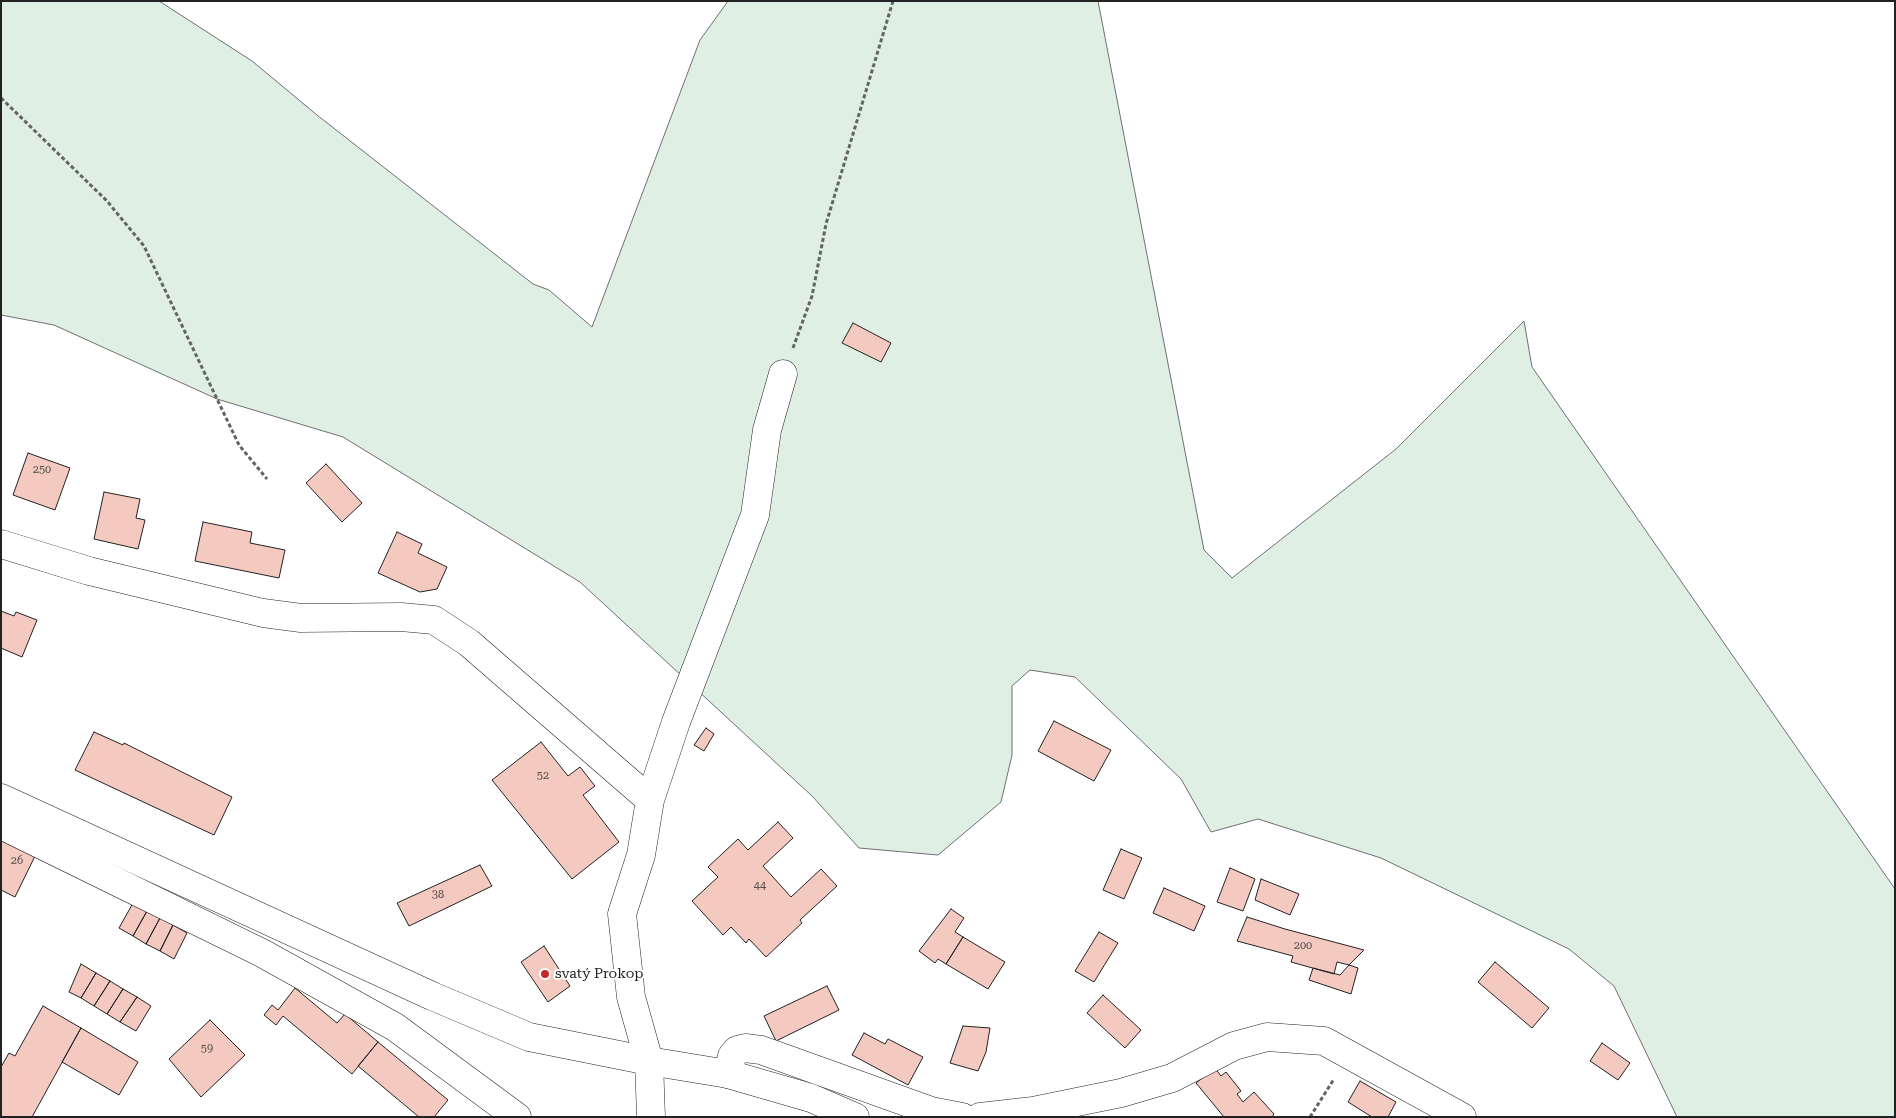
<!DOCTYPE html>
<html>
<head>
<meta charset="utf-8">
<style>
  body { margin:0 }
  #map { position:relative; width:1896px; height:1118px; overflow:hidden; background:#fff; font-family:"Roboto Serif",serif }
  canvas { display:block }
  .frame { position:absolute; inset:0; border:2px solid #222; pointer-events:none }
</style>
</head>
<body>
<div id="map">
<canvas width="1896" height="1118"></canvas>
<div class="frame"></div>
</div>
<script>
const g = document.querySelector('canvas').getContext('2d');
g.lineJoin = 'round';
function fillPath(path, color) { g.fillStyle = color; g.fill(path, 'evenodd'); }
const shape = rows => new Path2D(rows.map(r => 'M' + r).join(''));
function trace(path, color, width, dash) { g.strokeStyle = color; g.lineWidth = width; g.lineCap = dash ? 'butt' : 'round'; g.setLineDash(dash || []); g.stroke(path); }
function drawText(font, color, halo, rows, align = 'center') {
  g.font = font + ' "Roboto Serif",serif'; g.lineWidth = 4; g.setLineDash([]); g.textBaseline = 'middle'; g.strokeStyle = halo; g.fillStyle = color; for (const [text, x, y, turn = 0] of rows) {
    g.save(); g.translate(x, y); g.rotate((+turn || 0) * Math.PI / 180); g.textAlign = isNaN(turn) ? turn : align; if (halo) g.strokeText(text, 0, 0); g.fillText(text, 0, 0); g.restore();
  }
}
const green = shape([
  [1,1,159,1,252,61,317,115,533,284,549,290,592,327,700,40,728,1,1098,1,1204,550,1232,578,1396,449,1524,321,1532,367,1895,889,1895,1117,1677,1117,1614,986,1569,949,1381,858,1258,819,1211,832,1181,779,1075,677,1030,670,1012,686,1012,755,1001,802,938,855,859,848,812,796,580,582,343,437,217,399,54,325,1,315,1,1]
]);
const building = shape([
  [853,323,891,343,881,362,842,343,853,323],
  [28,453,70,468,55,510,13,495,28,453],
  [326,464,362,503,342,522,306,483,326,464],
  [104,492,140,499,136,518,145,520,138,549,94,539,104,492],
  [203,522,252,532,250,543,285,550,279,578,195,561,203,522],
  [397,532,422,544,418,553,447,567,437,589,420,592,378,573,397,532],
  [1,611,14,616,16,612,37,620,22,657,1,648,1,611],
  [1054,721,1111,750,1094,781,1038,751,1054,721],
  [706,728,714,734,704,751,694,745,706,728],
  [94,732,123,745,124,743,232,797,214,835,75,770,94,732],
  [541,742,568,776,580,767,595,786,583,795,619,842,572,879,492,780,541,742],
  [778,822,793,838,763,866,791,897,821,869,837,886,800,920,802,923,766,957,749,939,746,943,731,927,723,935,692,901,718,877,708,867,738,839,748,850,778,822],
  [1,834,37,852,15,897,1,890,1,834],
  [1121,849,1142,858,1124,899,1103,890,1121,849],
  [480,865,492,886,409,926,397,903,480,865],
  [1230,868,1255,879,1243,911,1217,902,1230,868],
  [1261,879,1299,894,1290,915,1255,900,1261,879],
  [1164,888,1205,906,1194,931,1153,913,1164,888],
  [133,903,147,911,133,936,119,928,133,903],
  [951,909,964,918,955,932,963,937,946,964,938,959,935,963,919,951,951,909],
  [147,911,160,918,146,944,133,936,147,911],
  [1247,917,1285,929,1364,950,1349,965,1337,962,1334,974,1291,962,1293,956,1237,941,1247,917],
  [160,918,173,925,160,951,146,944,160,918],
  [173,925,187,933,174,959,160,951,173,925],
  [1099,932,1118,943,1094,982,1075,971,1099,932],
  [963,937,1005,962,988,989,946,964,963,937],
  [544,946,570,986,548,1002,521,962,544,946],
  [1495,962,1549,1008,1532,1028,1478,982,1495,962],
  [81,964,96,973,81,998,69,992,81,964],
  [1349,965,1358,968,1351,994,1309,980,1313,968,1340,975,1349,965],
  [96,973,110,981,94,1006,81,998,96,973],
  [110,981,123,989,107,1014,94,1006,110,981],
  [827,986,839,1010,776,1041,764,1016,827,986],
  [295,988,337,1023,345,1014,378,1042,352,1074,283,1016,276,1025,264,1015,272,1005,278,1010,295,988],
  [123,989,137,997,120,1022,107,1014,123,989],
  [1103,995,1141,1030,1125,1048,1087,1013,1103,995],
  [137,997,151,1006,136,1031,120,1022,137,997],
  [43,1006,81,1028,32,1117,1,1117,1,1067,9,1053,15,1056,43,1006],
  [210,1020,245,1055,201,1097,169,1059,210,1020],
  [963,1026,990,1028,986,1052,978,1071,950,1063,963,1026],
  [81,1028,138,1062,119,1095,62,1062,81,1028],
  [864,1033,885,1044,888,1039,923,1057,908,1085,852,1055,864,1033],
  [378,1042,448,1100,434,1117,419,1117,358,1066,378,1042],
  [1602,1043,1630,1063,1618,1080,1590,1061,1602,1043],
  [1215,1068,1221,1076,1226,1072,1241,1091,1237,1094,1243,1102,1254,1092,1274,1114,1272,1117,1224,1117,1196,1083,1215,1068],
  [1360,1081,1396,1102,1388,1117,1372,1117,1348,1102,1360,1081]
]);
const path = shape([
  [1,98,107,201,144,246,239,445,267,479],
  [793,348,812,296,826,224,893,1],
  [1310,1117,1334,1079]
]);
const minor = shape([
  [1,544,89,571,263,613,301,618,401,617,434,620,469,643,650,800,641,855,622,914,631,997,649,1061,651,1117],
  [650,800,676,722,755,515,767,430,783,374],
  [1,825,262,953,395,1027,517,1117],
  [728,1074,732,1056,737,1050,745,1048,761,1050,931,1111,962,1117],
  [980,1117,1033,1111,1121,1093,1172,1078,1234,1046,1267,1037,1324,1041,1462,1117]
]);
const major = shape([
  [1,798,432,996,529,1037,649,1061,728,1074,811,1098,855,1117]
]);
const markers = [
  [545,974,5,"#c62828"]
];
const numberNames = [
  ["250",42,470],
  ["52",543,776],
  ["26",17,861],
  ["44",760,886],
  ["38",438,895],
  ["200",1303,946],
  ["59",207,1049]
];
const poiNames = [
  ["svatý Prokop",555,974]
];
fillPath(green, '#e0efe3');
trace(green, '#6f6f6f', 1);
fillPath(building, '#f3c9c0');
trace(building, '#222', 1);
trace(minor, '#222', 29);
trace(major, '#222', 29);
trace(path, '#646464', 3, [4, 2.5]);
trace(minor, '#fff', 28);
trace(major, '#fff', 28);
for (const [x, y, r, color] of markers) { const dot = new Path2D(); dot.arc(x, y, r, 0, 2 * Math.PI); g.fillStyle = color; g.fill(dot); trace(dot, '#fff', 2); }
drawText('11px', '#564c4a', null, numberNames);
drawText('14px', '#222', '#fff', poiNames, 'left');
</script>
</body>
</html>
